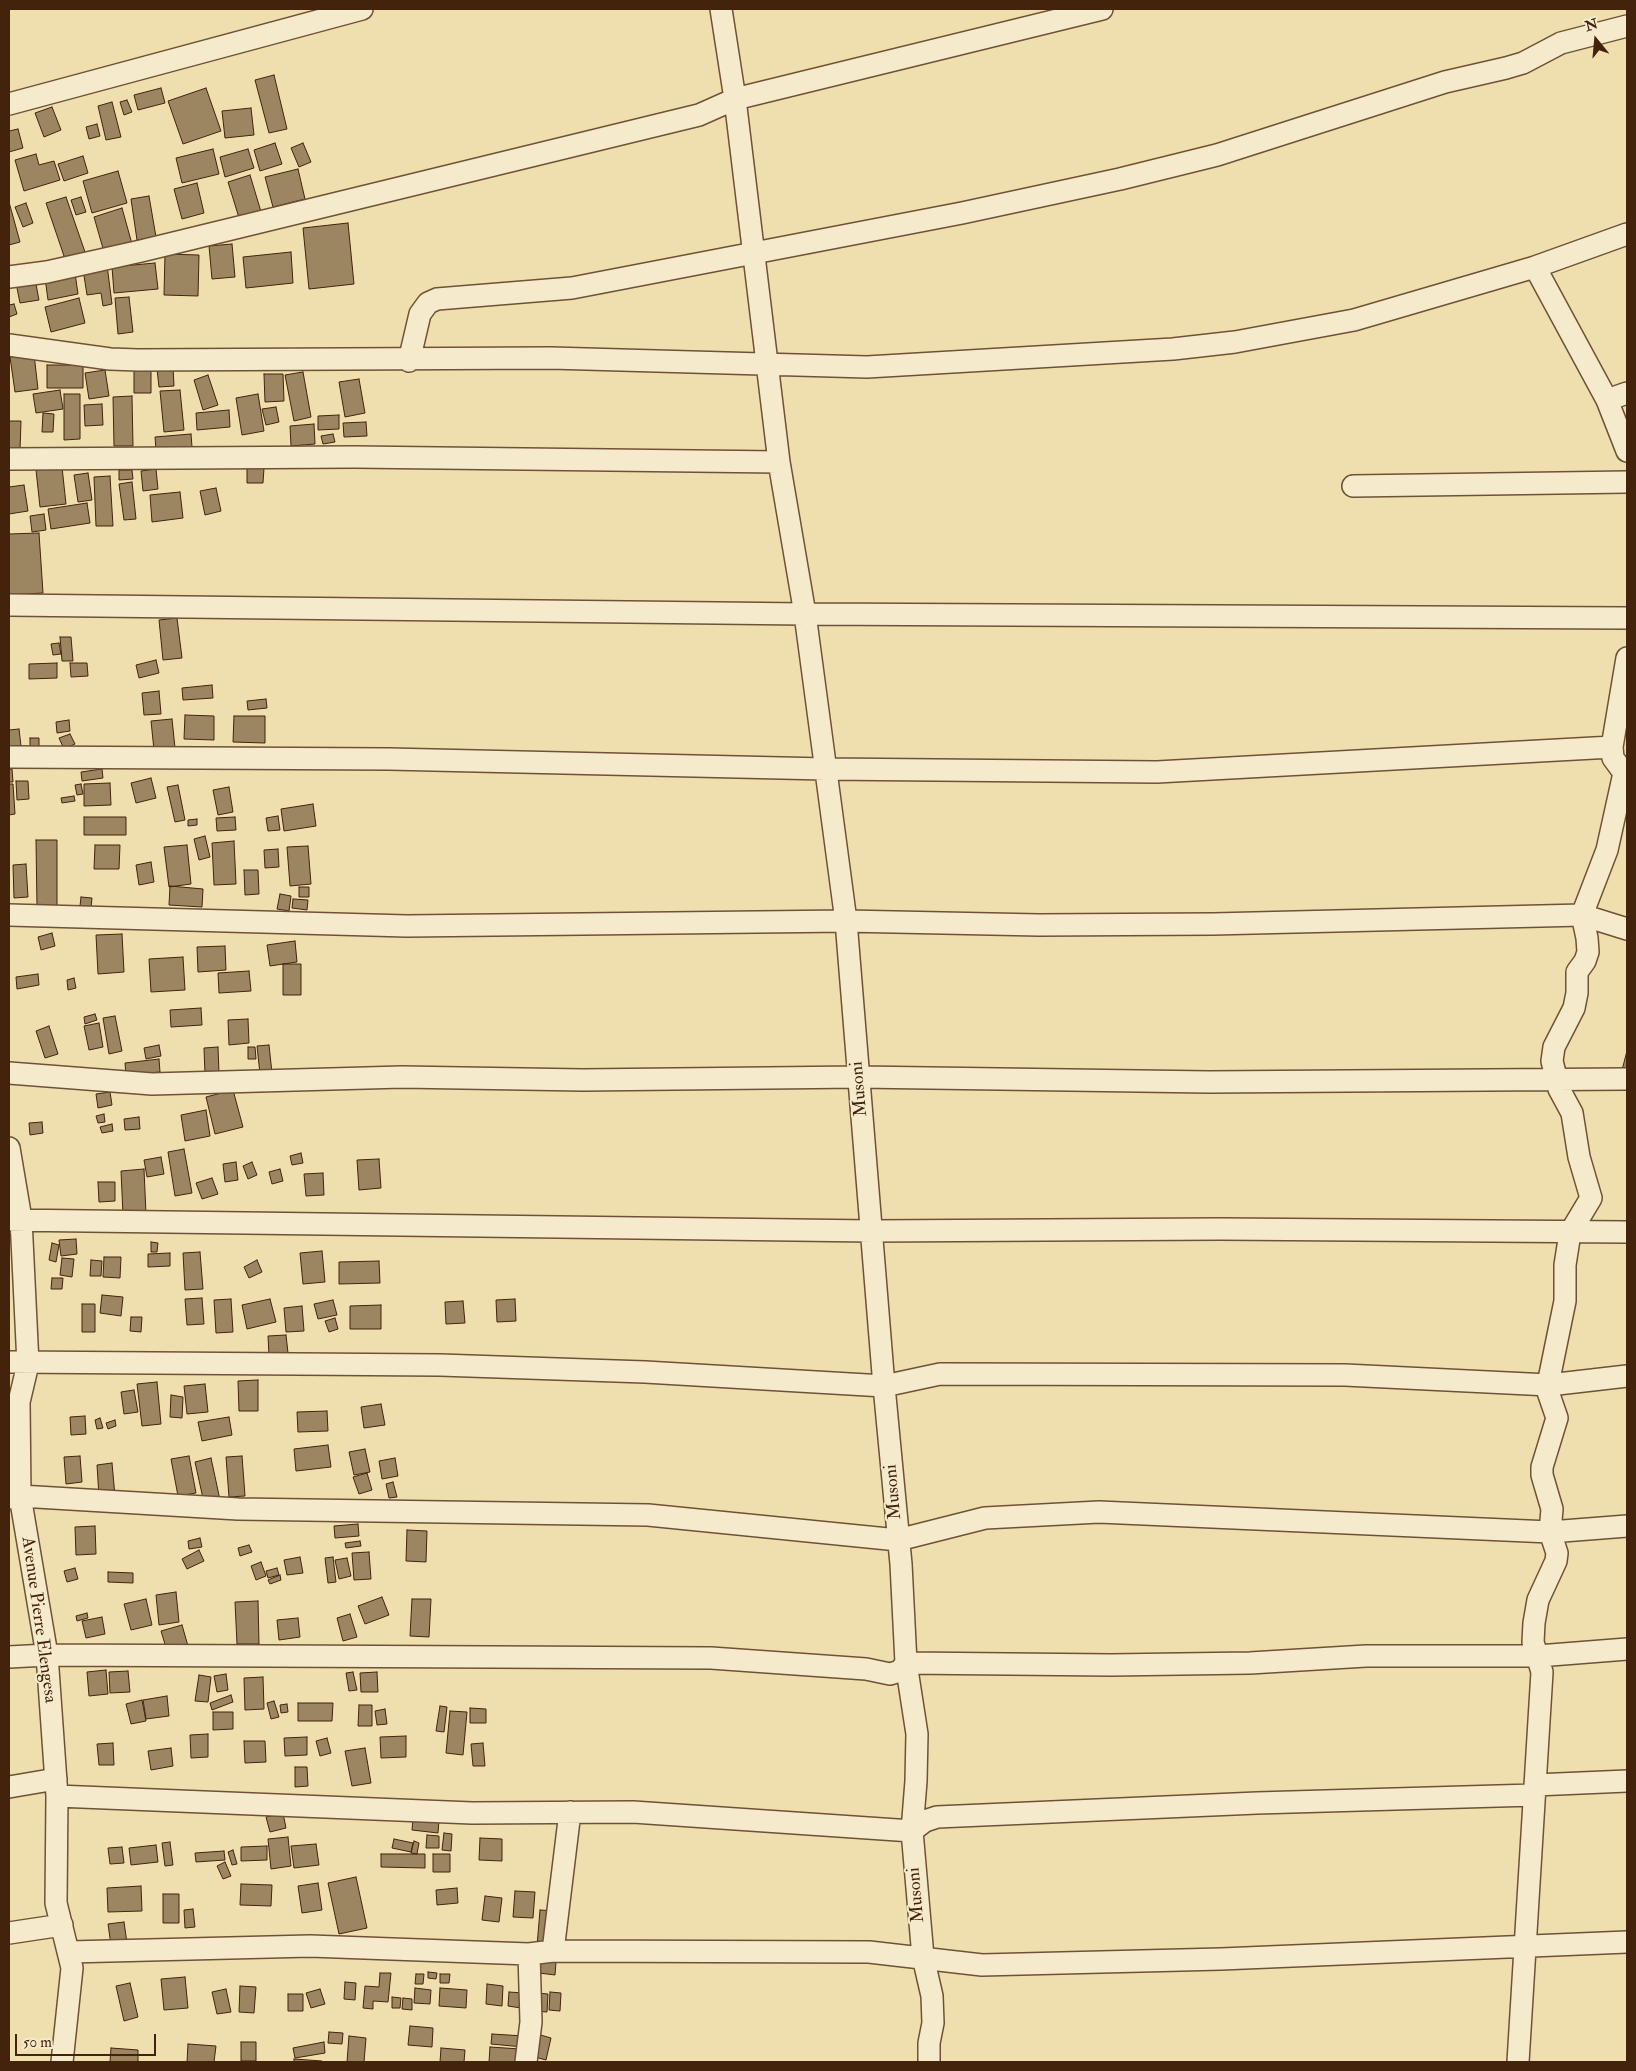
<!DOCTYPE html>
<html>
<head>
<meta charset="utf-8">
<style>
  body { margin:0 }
  #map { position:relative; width:1636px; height:2071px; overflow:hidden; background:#efdfaf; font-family:"IM FELL Double Pica",serif }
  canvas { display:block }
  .frame { position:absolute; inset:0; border:10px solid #43230c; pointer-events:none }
  .north { position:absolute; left:1571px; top:15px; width:50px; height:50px; -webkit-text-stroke:4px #f5eacb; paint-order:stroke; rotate:343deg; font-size:14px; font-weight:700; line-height:20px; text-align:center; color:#43230c }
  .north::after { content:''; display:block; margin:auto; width:18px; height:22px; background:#43230c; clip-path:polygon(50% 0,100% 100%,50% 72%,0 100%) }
  .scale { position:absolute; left:15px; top:2034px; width:141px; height:22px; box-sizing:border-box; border:2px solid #43230c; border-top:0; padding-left:6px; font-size:15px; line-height:18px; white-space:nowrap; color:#43230c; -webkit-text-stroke:4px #f5eacb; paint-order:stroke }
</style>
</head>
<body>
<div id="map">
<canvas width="1636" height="2071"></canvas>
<div class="frame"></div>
<div class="north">N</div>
<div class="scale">50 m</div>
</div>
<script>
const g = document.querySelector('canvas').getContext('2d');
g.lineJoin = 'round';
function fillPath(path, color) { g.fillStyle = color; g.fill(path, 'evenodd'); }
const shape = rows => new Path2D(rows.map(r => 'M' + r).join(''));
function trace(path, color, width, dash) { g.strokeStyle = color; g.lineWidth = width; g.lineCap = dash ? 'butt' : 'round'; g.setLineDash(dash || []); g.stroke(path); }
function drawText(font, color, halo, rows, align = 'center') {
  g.font = font + ' "IM FELL Double Pica",serif'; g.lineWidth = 4; g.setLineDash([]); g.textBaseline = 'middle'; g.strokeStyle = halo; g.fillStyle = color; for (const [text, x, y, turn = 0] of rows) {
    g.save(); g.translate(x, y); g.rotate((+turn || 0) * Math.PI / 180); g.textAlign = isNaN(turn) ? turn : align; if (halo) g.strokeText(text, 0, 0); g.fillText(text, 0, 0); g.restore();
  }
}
const building = shape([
  [274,75,287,129,269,133,255,80,274,75],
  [161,88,165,103,138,110,134,95,161,88],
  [206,88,221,131,183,144,168,101,206,88],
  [127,100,132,112,124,115,120,102,127,100],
  [112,102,121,137,106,140,98,106,112,102],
  [52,107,61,130,44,137,35,113,52,107],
  [251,108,254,135,225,138,222,111,251,108],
  [97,124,100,136,89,139,86,127,97,124],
  [18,129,23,148,9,152,9,131,18,129],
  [275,143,282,164,260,171,254,150,275,143],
  [303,143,311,162,299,167,291,148,303,143],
  [213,149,219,174,182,183,176,158,213,149],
  [248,149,254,168,225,177,220,157,248,149],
  [36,154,39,165,54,161,60,180,24,191,15,160,36,154],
  [83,156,88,173,64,181,58,164,83,156],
  [298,169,305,199,273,207,265,177,298,169],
  [118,171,127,203,92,213,83,181,118,171],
  [250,175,262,215,240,221,228,182,250,175],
  [197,183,204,213,182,219,174,189,197,183],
  [149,196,156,237,137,240,131,199,149,196],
  [66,197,85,252,65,259,46,203,66,197],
  [81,197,86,212,76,215,71,200,81,197],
  [9,202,20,242,9,245,9,202],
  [26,203,33,223,23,227,15,207,26,203],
  [122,208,132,244,104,252,94,217,122,208],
  [348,223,354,284,309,289,303,228,348,223],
  [232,244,235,277,212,279,209,246,232,244],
  [291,252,293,283,246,288,243,257,291,252],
  [165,254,199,255,198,296,164,295,165,254],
  [155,263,158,289,114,293,112,267,155,263],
  [107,265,112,304,103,306,101,293,87,295,83,269,107,265],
  [75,273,78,294,48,300,45,278,75,273],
  [35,279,39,300,20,303,16,283,35,279],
  [129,297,133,332,118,334,115,298,129,297],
  [79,298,85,323,51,332,45,307,79,298],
  [14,304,17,314,9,317,9,305,14,304],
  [34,354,38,389,15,392,10,357,34,354],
  [47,365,83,365,83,388,47,388,47,365],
  [173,367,174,386,159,387,157,369,173,367],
  [105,370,109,396,89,399,85,373,105,370],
  [134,370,151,370,151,393,134,393,134,370],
  [303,372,311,417,294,421,285,375,303,372],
  [264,374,283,374,284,401,265,402,264,374],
  [208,375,218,405,203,410,194,380,208,375],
  [359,379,365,413,345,417,339,382,359,379],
  [60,390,63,409,36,413,33,394,60,390],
  [180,390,184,430,164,432,160,391,180,390],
  [64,394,80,394,80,439,64,440,64,394],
  [258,394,264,431,242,435,236,398,258,394],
  [132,396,133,446,114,446,113,397,132,396],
  [102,404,103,425,85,426,84,405,102,404],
  [276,407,279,422,266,425,262,409,276,407],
  [229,410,230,427,197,430,196,413,229,410],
  [43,413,54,414,53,432,42,432,43,413],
  [339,415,339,429,318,430,318,416,339,415],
  [9,421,21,421,20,450,9,450,9,421],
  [366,422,367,436,344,437,343,423,366,422],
  [314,424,315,444,291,446,290,426,314,424],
  [191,434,193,460,157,462,155,437,191,434],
  [333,434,335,442,323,444,321,436,333,434],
  [62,467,66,504,40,507,36,470,62,467],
  [247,468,264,468,263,483,247,483,247,468],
  [156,469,158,489,143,491,141,471,156,469],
  [119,470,132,470,133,479,119,480,119,470],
  [88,473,92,500,78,502,74,475,88,473],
  [110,476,113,526,96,526,94,477,110,476],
  [132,482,136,519,124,520,119,484,132,482],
  [24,485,28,511,9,514,9,487,24,485],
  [216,488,221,511,205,515,200,491,216,488],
  [180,492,183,518,152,522,150,495,180,492],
  [87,503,90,523,51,529,48,509,87,503],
  [44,514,46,530,32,532,30,516,44,514],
  [39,533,43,593,9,595,9,534,39,533],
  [177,618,182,658,163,660,159,620,177,618],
  [60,637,71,637,73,661,62,661,60,637],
  [59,643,61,654,53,655,51,644,59,643],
  [156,660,159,673,139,678,136,665,156,660],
  [57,663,57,678,29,679,29,664,57,663],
  [70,663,87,663,88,676,71,677,70,663],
  [212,685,213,698,183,700,182,688,212,685],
  [159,691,161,714,144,715,142,693,159,691],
  [266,699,267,708,248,710,247,701,266,699],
  [185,715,214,716,214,740,184,739,185,715],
  [234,716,265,716,265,743,233,742,234,716],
  [172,719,175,748,154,750,151,721,172,719],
  [69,720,70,731,57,733,56,722,69,720],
  [19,729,21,746,9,747,9,730,19,729],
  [70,734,75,744,64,749,59,738,70,734],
  [30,738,39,738,39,748,30,748,30,738],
  [9,769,12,769,13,782,9,782,9,769],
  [102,769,103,778,82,781,81,772,102,769],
  [151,778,156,798,136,803,131,783,151,778],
  [16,781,28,781,29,799,17,800,16,781],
  [110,783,111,805,84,806,84,784,110,783],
  [9,784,13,784,15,814,9,815,9,784],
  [81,784,83,794,77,795,75,785,81,784],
  [178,785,185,820,175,822,167,787,178,785],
  [229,787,233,812,218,815,213,790,229,787],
  [74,796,75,801,62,803,61,798,74,796],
  [313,804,316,826,284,831,281,809,313,804],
  [278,816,280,830,268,831,266,818,278,816],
  [84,817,126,817,126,835,84,835,84,817],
  [235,817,236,830,217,831,216,818,235,817],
  [197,819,197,825,188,826,188,820,197,819],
  [205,836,210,857,199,860,194,839,205,836],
  [36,840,57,840,57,907,37,907,36,840],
  [234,841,236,884,214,885,212,843,234,841],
  [95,845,120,845,119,869,94,869,95,845],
  [187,845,191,884,169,887,164,847,187,845],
  [308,846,311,884,290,886,287,847,308,846],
  [278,849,279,867,265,868,264,850,278,849],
  [151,862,154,882,139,885,136,865,151,862],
  [26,864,28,897,14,898,13,865,26,864],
  [244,870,258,870,259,894,245,895,244,870],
  [170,886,203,889,202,907,169,905,170,886],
  [299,887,309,887,309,897,299,897,299,887],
  [280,894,291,896,289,911,277,909,280,894],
  [81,897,92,898,91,908,80,906,81,897],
  [293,899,308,900,307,910,292,908,293,899],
  [52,933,55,946,41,950,38,937,52,933],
  [122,934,124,972,98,974,96,935,122,934],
  [295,941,297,962,270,966,267,945,295,941],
  [225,946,226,970,198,972,197,947,225,946],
  [183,957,185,990,151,992,149,959,183,957],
  [283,964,301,964,301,995,283,995,283,964],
  [249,971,251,991,219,993,218,973,249,971],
  [38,974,39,985,17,989,16,977,38,974],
  [74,978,76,988,68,990,67,980,74,978],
  [201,1008,202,1025,171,1027,170,1010,201,1008],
  [95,1014,97,1020,85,1024,84,1017,95,1014],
  [115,1016,122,1051,109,1054,103,1018,115,1016],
  [248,1019,249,1043,229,1045,228,1020,248,1019],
  [99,1023,103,1047,89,1050,84,1026,99,1023],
  [49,1026,58,1054,45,1058,36,1031,49,1026],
  [159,1045,161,1056,146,1059,144,1048,159,1045],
  [269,1045,272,1073,260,1074,257,1046,269,1045],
  [218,1047,219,1073,205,1074,204,1048,218,1047],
  [248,1047,255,1047,256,1059,248,1059,248,1047],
  [1627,1051,1627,1070,1622,1070,1627,1051],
  [159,1059,160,1072,126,1075,125,1063,159,1059],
  [233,1090,243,1127,215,1134,206,1097,233,1090],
  [110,1092,112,1105,98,1108,96,1094,110,1092],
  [206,1110,210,1136,185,1141,181,1115,206,1110],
  [104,1114,105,1122,98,1123,96,1116,104,1114],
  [139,1117,140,1129,125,1130,124,1119,139,1117],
  [42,1122,43,1133,30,1135,29,1123,42,1122],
  [112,1124,113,1131,102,1133,100,1127,112,1124],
  [184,1149,192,1193,175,1196,168,1152,184,1149],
  [301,1153,303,1163,292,1165,290,1156,301,1153],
  [161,1157,164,1174,147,1177,144,1160,161,1157],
  [379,1159,381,1188,359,1190,357,1160,379,1159],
  [236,1162,238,1180,225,1182,223,1164,236,1162],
  [252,1162,257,1175,248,1179,243,1166,252,1162],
  [144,1169,146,1214,123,1215,121,1171,144,1169],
  [280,1169,283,1181,272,1184,269,1172,280,1169],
  [323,1173,324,1195,306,1196,304,1174,323,1173],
  [212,1178,218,1194,202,1199,196,1183,212,1178],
  [98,1182,115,1182,115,1201,99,1202,98,1182],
  [76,1239,77,1254,61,1256,59,1240,76,1239],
  [151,1242,158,1243,157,1252,151,1252,151,1242],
  [52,1243,59,1245,56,1262,49,1260,52,1243],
  [322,1251,325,1282,303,1284,300,1253,322,1251],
  [200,1252,203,1289,185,1290,183,1253,200,1252],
  [170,1253,170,1266,148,1267,148,1254,170,1253],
  [104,1257,121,1257,120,1278,103,1277,104,1257],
  [62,1258,74,1259,72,1277,60,1275,62,1258],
  [91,1260,102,1261,101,1276,90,1276,91,1260],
  [257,1260,262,1272,249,1278,244,1267,257,1260],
  [379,1261,380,1283,339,1284,339,1262,379,1261],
  [52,1278,63,1278,62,1289,51,1289,52,1278],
  [102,1295,123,1297,121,1316,100,1313,102,1295],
  [202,1298,204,1324,187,1325,185,1299,202,1298],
  [231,1299,233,1332,216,1333,214,1300,231,1299],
  [270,1299,276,1322,247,1329,242,1305,270,1299],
  [515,1299,516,1321,497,1322,496,1300,515,1299],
  [333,1300,337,1315,318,1319,314,1304,333,1300],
  [463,1301,465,1323,446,1324,445,1302,463,1301],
  [82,1304,95,1304,95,1332,82,1332,82,1304],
  [381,1305,381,1329,350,1329,350,1306,381,1305],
  [302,1306,304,1331,286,1332,284,1308,302,1306],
  [131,1317,142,1317,141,1332,130,1331,131,1317],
  [335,1318,338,1329,329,1332,325,1321,335,1318],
  [286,1335,288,1353,269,1355,268,1336,286,1335],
  [258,1380,258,1411,239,1411,238,1381,258,1380],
  [157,1382,161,1424,142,1426,137,1384,157,1382],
  [205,1384,208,1412,187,1414,184,1386,205,1384],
  [134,1390,138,1412,124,1414,121,1392,134,1390],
  [171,1395,183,1397,182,1418,170,1417,171,1395],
  [381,1404,385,1425,364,1428,361,1407,381,1404],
  [327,1411,328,1431,298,1432,297,1412,327,1411],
  [85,1416,86,1434,71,1435,70,1417,85,1416],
  [229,1417,232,1435,202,1441,198,1422,229,1417],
  [100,1418,103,1428,97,1429,95,1420,100,1418],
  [115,1420,116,1426,108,1429,106,1423,115,1420],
  [328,1445,331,1467,296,1471,294,1449,328,1445],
  [365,1449,370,1472,354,1475,349,1452,365,1449],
  [80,1456,82,1482,66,1484,64,1457,80,1456],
  [189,1456,196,1493,178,1496,171,1459,189,1456],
  [242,1456,245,1496,229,1497,226,1457,242,1456],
  [211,1458,220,1500,204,1503,195,1462,211,1458],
  [395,1458,398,1476,382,1479,379,1461,395,1458],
  [112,1463,115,1496,99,1497,97,1465,112,1463],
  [367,1473,372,1490,359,1494,353,1477,367,1473],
  [393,1482,397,1497,389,1498,386,1484,393,1482],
  [358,1524,359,1536,335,1538,334,1526,358,1524],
  [95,1526,96,1554,76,1555,75,1527,95,1526],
  [407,1530,427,1531,426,1562,406,1561,407,1530],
  [200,1538,202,1547,189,1549,188,1541,200,1538],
  [360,1541,361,1546,346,1548,345,1543,360,1541],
  [249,1545,252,1552,240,1556,238,1548,249,1545],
  [199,1550,204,1561,187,1569,182,1559,199,1550],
  [369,1552,371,1579,354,1580,352,1553,369,1552],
  [300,1557,303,1573,287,1575,284,1560,300,1557],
  [333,1557,336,1582,328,1583,325,1558,333,1557],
  [347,1558,351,1576,339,1579,335,1560,347,1558],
  [261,1562,266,1576,256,1580,251,1566,261,1562],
  [75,1568,78,1579,67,1582,64,1571,75,1568],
  [277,1568,279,1575,268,1578,266,1571,277,1568],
  [108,1572,133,1573,133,1583,108,1582,108,1572],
  [280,1575,281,1580,270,1584,268,1580,280,1575],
  [176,1592,179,1622,159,1625,156,1595,176,1592],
  [382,1597,389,1615,365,1624,358,1606,382,1597],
  [146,1599,152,1625,131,1630,124,1604,146,1599],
  [412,1599,431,1599,429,1637,410,1636,412,1599],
  [258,1601,259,1644,237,1644,235,1602,258,1601],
  [87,1613,88,1618,77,1621,76,1616,87,1613],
  [350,1614,357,1637,343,1641,337,1618,350,1614],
  [102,1617,105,1634,86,1638,82,1621,102,1617],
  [298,1618,300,1637,279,1640,277,1620,298,1618],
  [182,1625,188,1646,167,1651,161,1631,182,1625],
  [106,1670,108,1694,89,1696,87,1672,106,1670],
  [128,1671,130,1692,110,1693,109,1672,128,1671],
  [353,1672,357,1690,349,1691,346,1673,353,1672],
  [377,1672,378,1692,361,1692,360,1673,377,1672],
  [226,1674,228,1690,217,1692,214,1676,226,1674],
  [199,1675,211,1677,208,1702,195,1701,199,1675],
  [263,1677,264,1709,245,1710,244,1678,263,1677],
  [231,1695,233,1702,212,1710,210,1703,231,1695],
  [167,1696,169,1716,146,1719,143,1700,167,1696],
  [142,1700,146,1721,131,1724,126,1704,142,1700],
  [274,1701,279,1717,271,1719,267,1703,274,1701],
  [298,1703,333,1703,332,1721,298,1721,298,1703],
  [287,1704,288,1712,281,1713,280,1705,287,1704],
  [359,1705,372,1705,372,1726,358,1726,359,1705],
  [440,1706,447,1707,444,1732,436,1731,440,1706],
  [470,1708,486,1709,486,1723,470,1723,470,1708],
  [385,1709,387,1724,377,1725,375,1711,385,1709],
  [450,1711,467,1712,463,1755,446,1753,450,1711],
  [213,1712,233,1712,233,1729,213,1730,213,1712],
  [208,1734,208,1757,191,1758,190,1735,208,1734],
  [406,1736,406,1757,381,1758,380,1737,406,1736],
  [307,1737,307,1755,285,1756,284,1738,307,1737],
  [327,1738,331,1753,320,1756,316,1741,327,1738],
  [244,1741,265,1741,266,1762,245,1763,244,1741],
  [113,1743,114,1765,99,1765,97,1744,113,1743],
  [483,1743,485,1766,473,1766,471,1744,483,1743],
  [171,1748,173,1766,151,1770,148,1751,171,1748],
  [365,1748,371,1783,352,1786,345,1751,365,1748],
  [295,1767,307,1767,308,1786,295,1787,295,1767],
  [283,1813,286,1828,270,1832,266,1817,283,1813],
  [413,1818,439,1820,438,1833,412,1830,413,1818],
  [444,1833,452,1834,451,1851,442,1850,444,1833],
  [427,1835,439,1836,439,1848,426,1848,427,1835],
  [288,1837,291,1866,271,1869,268,1839,288,1837],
  [480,1838,502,1839,502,1861,479,1860,480,1838],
  [394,1839,413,1843,411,1852,392,1848,394,1839],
  [414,1841,419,1843,417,1854,411,1853,414,1841],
  [170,1842,173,1865,165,1866,162,1843,170,1842],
  [316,1844,319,1865,294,1868,291,1846,316,1844],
  [156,1845,158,1862,131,1865,129,1848,156,1845],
  [267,1846,267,1860,241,1861,241,1847,267,1846],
  [122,1847,124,1863,110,1864,108,1848,122,1847],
  [233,1850,237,1864,232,1865,228,1852,233,1850],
  [224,1851,225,1860,196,1862,195,1853,224,1851],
  [381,1854,425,1854,425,1868,381,1867,381,1854],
  [433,1854,450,1854,450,1872,433,1872,433,1854],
  [225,1862,231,1876,223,1879,217,1866,225,1862],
  [356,1877,367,1928,339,1934,328,1883,356,1877],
  [318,1883,322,1910,302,1913,298,1886,318,1883],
  [241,1884,272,1885,271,1906,240,1905,241,1884],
  [141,1886,142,1911,108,1912,107,1888,141,1886],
  [457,1888,458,1903,437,1905,436,1890,457,1888],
  [515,1891,535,1892,533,1918,513,1917,515,1891],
  [163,1894,179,1894,179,1923,163,1923,163,1894],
  [485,1896,502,1898,499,1922,482,1920,485,1896],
  [193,1909,195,1927,185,1928,184,1910,193,1909],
  [540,1910,557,1911,554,1947,537,1946,540,1910],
  [124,1922,127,1943,111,1945,108,1924,124,1922],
  [539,1961,556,1962,555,1975,539,1973,539,1961],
  [428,1972,437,1973,436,1979,428,1978,428,1972],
  [380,1973,391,1973,388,2002,373,2001,373,2009,363,2008,365,1986,379,1987,380,1973],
  [416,1974,424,1974,423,1984,415,1984,416,1974],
  [440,1974,450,1974,449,1983,440,1983,440,1974],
  [185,1977,188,2008,164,2010,161,1979,185,1977],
  [345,1982,356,1983,355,2000,344,1999,345,1982],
  [130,1983,138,2017,124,2021,116,1986,130,1983],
  [487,1984,503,1986,502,2006,486,2004,487,1984],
  [240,1986,256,1987,254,2013,239,2012,240,1986],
  [415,1988,431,1990,430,2004,414,2003,415,1988],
  [440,1988,467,1990,466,2008,439,2006,440,1988],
  [226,1989,231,2012,217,2014,212,1992,226,1989],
  [320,1989,325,2004,311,2008,306,1993,320,1989],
  [509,1992,523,1993,521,2008,508,2006,509,1992],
  [550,1992,561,1993,560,2011,549,2010,550,1992],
  [537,1993,548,1994,547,2012,535,2011,537,1993],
  [288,1994,303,1994,303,2011,288,2011,288,1994],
  [392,1997,401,1998,400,2008,392,2008,392,1997],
  [403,1998,412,1999,412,2010,402,2009,403,1998],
  [410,2026,433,2028,432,2047,408,2045,410,2026],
  [329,2032,343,2033,342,2044,328,2043,329,2032],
  [492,2034,524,2036,523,2047,491,2044,492,2034],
  [537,2034,551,2038,546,2060,531,2056,537,2034],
  [349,2036,366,2038,364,2062,347,2062,349,2036],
  [241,2042,256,2042,256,2061,241,2061,241,2042],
  [324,2042,325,2053,295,2058,293,2048,324,2042],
  [188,2044,216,2046,214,2062,187,2062,188,2044],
  [490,2047,520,2049,519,2062,489,2062,490,2047],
  [111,2048,138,2050,138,2062,110,2062,111,2048],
  [441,2048,465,2050,464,2062,440,2062,441,2048],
  [294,2059,322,2061,322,2062,294,2062,294,2059]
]);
const street = shape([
  [721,9,735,99,779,462,805,614,846,921,884,1386,901,1564,906,1663,917,1734,916,1781,912,1831,923,1957,932,1996,933,2023,929,2043,929,2062],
  [9,104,362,9],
  [1535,267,1607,400,1627,451],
  [9,277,47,272,141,251,699,115,735,99,1102,9],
  [9,345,110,359,138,360,551,358,867,367,1173,349,1235,342,1354,320,1535,267,1627,234],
  [409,361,420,314,428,303,437,299,572,288,962,213,1120,179,1217,155,1445,82,1506,68,1523,63,1561,43,1627,26],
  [1607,400,1627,393],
  [9,459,354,457,779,462],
  [1353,486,1627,482],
  [9,605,805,614,1627,618],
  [9,757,389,759,825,769,1157,772,1612,747],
  [9,915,407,926,846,921,1039,925,1213,924,1582,915,1627,929],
  [9,1073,152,1084,402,1077,583,1080,859,1077,1209,1082,1627,1079],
  [9,1148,21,1219,28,1364,19,1402,20,1496,47,1655,57,1796,56,1903,72,1968,62,2062],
  [9,1220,872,1231,1220,1229,1627,1232],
  [9,1362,440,1365,645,1372,884,1386,940,1374,1345,1375,1549,1385,1627,1376],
  [9,1498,20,1496,238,1509,648,1515,898,1540,985,1518,1099,1512,1550,1532,1627,1526],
  [9,1657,47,1655,711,1658,866,1669,890,1674,900,1671,906,1663,1111,1665,1250,1663,1366,1656,1538,1656,1627,1649],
  [1535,1785,1627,1781],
  [9,1787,56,1779],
  [57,1796,472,1813,633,1812,912,1831,925,1821,937,1817,1257,1803,1533,1795],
  [9,1933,62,1925],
  [553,1951,570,1812],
  [69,1952,310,1946,529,1954,553,1951,869,1952,982,1965,1221,1959,1627,1942],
  [526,2062,531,2022,529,1954],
  [1518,2062,1542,1672,1533,1642,1534,1623,1538,1600,1556,1561,1557,1553,1550,1532,1552,1509,1542,1475,1542,1467,1557,1418,1547,1389,1565,1301,1565,1265,1570,1233,1591,1198,1579,1157,1572,1113,1559,1089,1552,1061,1554,1047,1574,1008,1577,993,1577,972,1585,961,1588,952,1587,938,1582,915,1607,850,1624,773,1613,758,1612,747,1627,658]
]);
const streetNames = [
  ["Musoni",860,1089,-95],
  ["Musoni",894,1492,-95],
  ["Avenue Pierre Elengesa",38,1620,82],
  ["Musoni",917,1895,-95]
];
fillPath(building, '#9c8561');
trace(building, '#43230c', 1);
trace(street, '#6e5235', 24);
trace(street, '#f5eacb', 21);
drawText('18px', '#43230c', '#f5eacb', streetNames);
</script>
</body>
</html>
